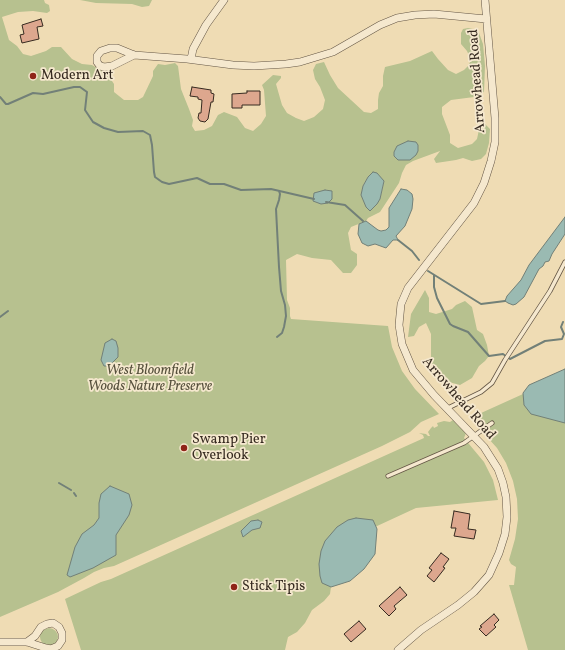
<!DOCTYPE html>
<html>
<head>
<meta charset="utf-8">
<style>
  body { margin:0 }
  canvas { display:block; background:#efdcb4 }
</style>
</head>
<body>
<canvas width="565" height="650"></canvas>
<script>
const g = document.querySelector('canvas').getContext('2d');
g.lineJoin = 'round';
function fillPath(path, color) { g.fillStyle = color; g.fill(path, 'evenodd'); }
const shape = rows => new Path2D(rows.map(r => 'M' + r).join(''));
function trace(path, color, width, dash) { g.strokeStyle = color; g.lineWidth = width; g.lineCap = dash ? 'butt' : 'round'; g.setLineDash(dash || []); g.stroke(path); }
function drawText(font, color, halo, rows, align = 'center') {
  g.font = font + ' Vollkorn,serif'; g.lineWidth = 3.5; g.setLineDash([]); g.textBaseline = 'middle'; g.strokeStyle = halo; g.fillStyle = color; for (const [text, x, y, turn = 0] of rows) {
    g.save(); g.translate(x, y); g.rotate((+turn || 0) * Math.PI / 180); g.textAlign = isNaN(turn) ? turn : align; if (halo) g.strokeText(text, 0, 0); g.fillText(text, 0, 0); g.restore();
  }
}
const green = shape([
  [0,0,44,0,45,3,49,5,50,11,47,13,33,11,18,12,2,17,9,40,17,46,23,54,31,56,46,51,52,47,61,47,72,59,82,64,92,65,108,75,114,84,114,92,124,100,138,100,143,97,153,76,153,71,158,64,165,65,175,63,178,66,181,89,189,109,193,120,192,126,195,131,204,130,212,126,218,115,224,112,237,117,245,128,253,131,261,124,266,116,264,90,262,85,273,75,281,76,281,78,276,84,282,105,287,113,296,118,304,121,314,117,323,109,325,100,320,87,315,79,313,70,316,64,324,62,330,75,338,88,364,112,371,113,378,109,378,100,379,93,383,86,383,76,385,67,410,61,432,51,438,59,448,70,456,74,464,70,468,66,471,60,467,51,461,44,461,33,463,29,468,28,478,30,483,44,485,66,484,92,474,97,451,100,442,107,442,114,450,135,450,143,458,148,472,144,477,139,480,125,485,124,490,129,489,143,486,154,481,159,472,161,463,158,456,160,436,163,434,159,440,151,413,161,406,165,402,173,399,183,380,212,368,218,366,221,351,227,348,233,351,250,357,254,357,265,351,273,343,273,331,260,312,258,297,254,286,260,287,300,290,308,290,316,291,319,388,326,392,347,402,371,415,389,439,414,421,422,410,432,382,446,114,566,104,568,94,572,84,578,58,592,0,617],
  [368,177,384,181,380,199,362,195,363,186],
  [80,0,152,0,149,6,142,7,132,4,96,3],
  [425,290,429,298,429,312,436,314,452,309,456,305,465,301,472,307,477,330,483,334,487,345,489,356,485,361,479,366,472,378,460,385,445,381,431,363,431,334,426,323,419,327,414,336,408,337,411,314],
  [565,375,565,650,528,650,509,585,514,585,516,567,511,564,509,560,515,539,518,519,517,499,513,481,506,463,497,448,470,418],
  [453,420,466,433,464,438,484,462,493,480,498,500,416,508,362,533,328,585,331,587,330,594,324,601,312,610,305,623,297,632,288,637,285,650,81,650,65,599,101,582,111,579,424,438,423,435,419,433,426,434,428,436,430,436,428,432,431,428,433,426,434,428,438,426,437,423,444,421,450,422],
  '40 637a9 9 0 1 1 18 0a9 9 0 1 1-18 0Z'
]);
const water = shape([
  [408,141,416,142,418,145,418,151,416,155,410,160,398,160,394,156,394,152,397,146,408,141],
  [373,172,377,173,384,181,380,199,377,204,370,211,366,207,361,195,363,186,368,177,373,172],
  [401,189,407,190,412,194,413,199,412,209,405,226,396,236,398,240,393,240,386,248,375,244,368,246,362,243,358,234,359,224,366,221,378,230,381,231,386,230,389,227,389,208,401,189],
  [325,190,332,191,332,199,328,203,321,204,313,201,314,193,325,190],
  [565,217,565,234,552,254,549,261,545,262,543,266,539,269,524,297,516,304,513,305,508,303,505,301,507,296,521,280,529,265,565,217],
  [112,339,116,341,118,348,118,357,109,366,104,366,101,360,105,343,112,339],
  [565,369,565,423,531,414,524,405,523,393,529,385,565,369],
  [110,486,129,494,132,505,129,515,116,535,116,555,93,568,70,577,67,575,75,547,82,534,94,525,99,518,99,503,101,494,110,486],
  [356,518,373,520,377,529,375,554,364,569,350,581,331,587,322,583,320,576,319,564,321,551,325,541,337,527,348,520,356,518],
  [258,520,262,522,260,528,252,530,243,537,241,531,251,521,258,520]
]);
const stream = shape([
  [0,97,6,104,8,104,33,93,43,94,74,87,80,87,87,92,85,110,93,122,104,128,118,132,143,131,150,135,152,145,154,172,155,177,162,182,169,184,197,178,210,184,224,184,241,190,271,189,314,199],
  [326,202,345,205,363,221],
  [398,240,412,251,419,260],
  [428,271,481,304,505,301],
  [434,275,434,287,437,298,450,324,453,326,468,332,489,356,503,354,510,359,545,341,562,339,564,334,561,327,563,322],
  [0,317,8,311],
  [277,337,282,333,284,327,286,316,285,305,281,291,279,267,276,209,279,200,280,194,279,191],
  [59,483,71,490],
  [74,493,76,496]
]);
const building = shape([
  [41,19,43,26,37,27,39,39,22,43,20,35,24,34,22,25,41,19],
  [192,87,211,90,211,93,214,94,213,102,211,102,208,119,205,122,200,121,198,118,199,113,201,113,202,100,198,99,198,97,190,96,192,87],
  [247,91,260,91,260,105,242,105,242,108,232,108,232,94,247,93,247,91],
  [454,511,470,514,468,529,476,530,474,539,454,536,456,528,451,528,454,511],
  [441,553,449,559,443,567,445,568,434,582,427,576,432,570,429,568,441,553],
  [400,587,407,595,394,606,396,609,389,616,379,606,400,587],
  [494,614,499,620,494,625,496,627,486,636,479,629,482,627,480,626,494,614],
  [359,621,366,629,351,642,344,634,359,621]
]);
const service = shape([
  [448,408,481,392,492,383,505,360,550,291,565,262],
  [388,476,464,443,492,423]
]);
const minor = shape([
  [134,55,112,66,104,67,100,66,97,62,97,56,101,51,110,48,117,48,134,55,187,59,233,65,254,66,286,64,300,62,333,52,380,25,397,18,415,15,434,14,486,19],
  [191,59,193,49,206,25,224,0],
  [0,642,27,642,46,648,51,649,58,646,62,640,62,633,59,627,53,623,47,624,41,627,35,636,27,642],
  [398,650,421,630,458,605,474,592,489,575,499,553,505,534,507,517,506,497,503,483,498,469,484,447,434,395,413,370,402,344,399,325,401,304,408,288,474,203,484,183,491,161,495,142,495,118,485,0]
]);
const markers = [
  [33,76,4,"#8f2418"],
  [184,448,4,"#8f2418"],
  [234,587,4,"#8f2418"]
];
const poiNames = [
  ["Modern Art",41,76],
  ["Swamp Pier",192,440],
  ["Overlook",192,456],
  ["Stick Tipis",242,587]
];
const streetNames = [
  ["Arrowhead Road",478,81,-94],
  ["Arrowhead Road",458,399,49]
];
const parkNames = [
  ["West Bloomfield",150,371],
  ["Woods Nature Preserve",150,387]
];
fillPath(green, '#b7c18f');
fillPath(water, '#9abab2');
trace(water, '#728078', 1);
trace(stream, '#728078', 2);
fillPath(building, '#dda78e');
trace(building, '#362a20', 1);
trace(service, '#645645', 5);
trace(minor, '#645645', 8);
trace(service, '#f5e8ce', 3.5);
trace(minor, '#f5e8ce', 7);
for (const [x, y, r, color] of markers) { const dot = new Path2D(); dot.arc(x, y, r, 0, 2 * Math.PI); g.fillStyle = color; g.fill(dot); trace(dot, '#f5e8ce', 1.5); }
drawText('14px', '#362a20', '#f5e8ce', poiNames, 'left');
drawText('14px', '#362a20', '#f5e8ce', streetNames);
drawText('italic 14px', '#56503c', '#f5e8ce', parkNames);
</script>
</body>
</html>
